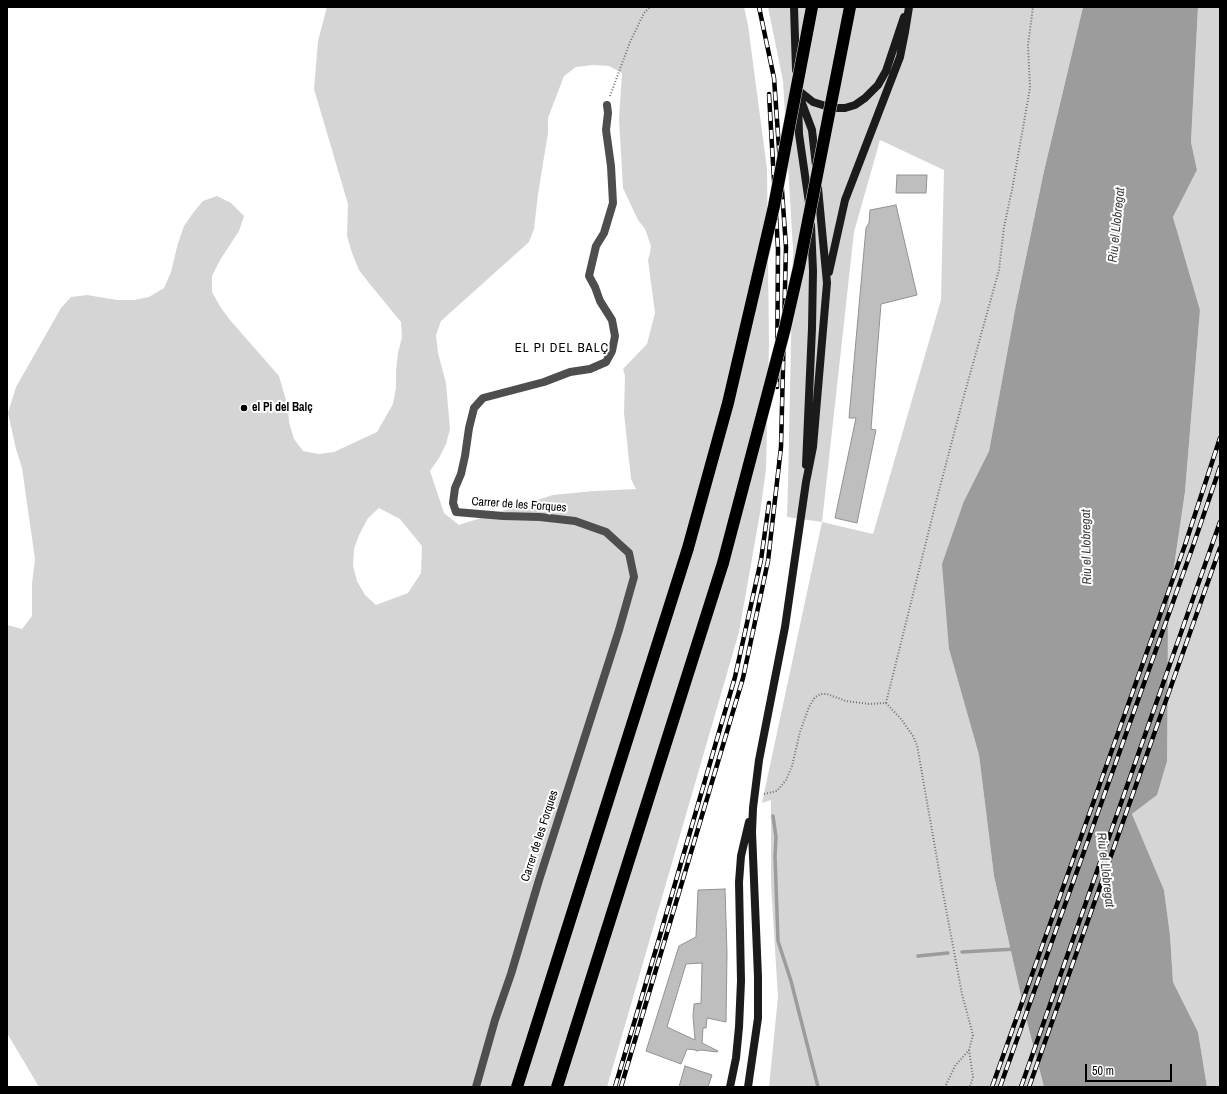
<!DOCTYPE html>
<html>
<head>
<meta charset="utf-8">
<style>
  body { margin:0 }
  #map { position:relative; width:1227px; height:1094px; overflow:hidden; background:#fff; font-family:"Archivo Narrow",sans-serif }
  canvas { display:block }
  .frame { position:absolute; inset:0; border:8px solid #000; pointer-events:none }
  .scale { position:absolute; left:1085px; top:1064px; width:87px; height:18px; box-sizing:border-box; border:2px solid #000; border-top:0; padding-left:5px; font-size:12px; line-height:14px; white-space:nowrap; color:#000; -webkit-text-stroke:3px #fff; paint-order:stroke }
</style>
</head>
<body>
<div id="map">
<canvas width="1227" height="1094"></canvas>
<div class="frame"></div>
<div class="scale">50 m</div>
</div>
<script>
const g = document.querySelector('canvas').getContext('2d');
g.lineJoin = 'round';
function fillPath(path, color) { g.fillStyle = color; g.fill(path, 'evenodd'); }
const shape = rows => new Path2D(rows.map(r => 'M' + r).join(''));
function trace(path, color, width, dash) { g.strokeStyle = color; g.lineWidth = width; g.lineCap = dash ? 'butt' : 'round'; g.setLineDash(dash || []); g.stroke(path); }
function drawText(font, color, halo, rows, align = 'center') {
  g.font = font + ' "Archivo Narrow",sans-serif'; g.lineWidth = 4; g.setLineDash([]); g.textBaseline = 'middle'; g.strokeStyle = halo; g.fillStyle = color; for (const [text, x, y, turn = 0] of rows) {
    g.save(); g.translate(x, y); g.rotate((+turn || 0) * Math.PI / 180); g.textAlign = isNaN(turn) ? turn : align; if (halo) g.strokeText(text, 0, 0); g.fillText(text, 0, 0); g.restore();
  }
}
const green = shape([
  [327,7,744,7,748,25,767,169,769,345,766,469,760,513,739,632,607,1087,39,1087,7,1033,7,625,22,629,32,616,32,584,35,559,22,468,16,449,8,413,16,387,61,308,71,297,87,295,117,300,134,300,149,297,164,288,171,272,178,243,184,226,193,213,203,201,217,196,231,203,244,216,239,231,220,260,212,276,212,292,221,308,230,320,279,376,288,407,289,422,294,439,303,451,319,454,334,452,377,432,393,404,396,388,396,371,398,353,402,337,401,322,369,283,359,270,352,253,347,236,348,204,314,89,318,41],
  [593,65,609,66,622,73,619,119,623,188,638,220,645,229,651,246,650,253,648,260,655,313,647,344,623,369,625,376,624,413,631,479,636,489,594,491,553,495,459,525,444,513,430,471,439,458,446,444,450,429,446,383,438,353,436,335,441,321,529,242,534,229,538,194,548,133,548,118,564,76,576,67],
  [379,508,400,519,422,546,421,573,408,593,376,605,365,595,357,581,353,566,354,549,359,535,368,518],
  [768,7,1083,7,1044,171,1016,305,989,451,964,501,949,649,979,755,994,876,1026,1018,1044,1087,769,1087,778,997,771,884,771,800,762,803,822,522,787,517,788,484,793,249,783,81],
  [880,140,944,170,941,300,873,534,822,522,854,232],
  [1198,7,1220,7,1220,1087,1207,1087,1198,1032,1173,982,1170,935,1164,890,1132,814,1157,795,1168,607,1185,492,1200,310,1173,217,1197,170,1191,142]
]);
const water = shape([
  [1083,7,1198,7,1191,142,1197,170,1173,217,1200,310,1185,492,1168,607,1167,761,1157,795,1132,814,1164,890,1170,935,1173,982,1198,1032,1207,1087,1044,1087,1026,1018,994,876,979,755,949,649,942,564,964,501,989,451,1016,305,1044,171]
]);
const stream = shape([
  [773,816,776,837,775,856,778,941,791,981,818,1087],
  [962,952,1015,949],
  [918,956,948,953]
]);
const building = shape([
  [897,175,927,175,926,193,896,193,897,175],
  [896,205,917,295,881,304,871,429,876,430,857,523,835,518,856,418,849,418,866,228,869,223,870,210,896,205],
  [725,889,727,953,726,1022,707,1018,706,1028,703,1028,702,1043,718,1051,717,1052,701,1050,696,1051,696,1050,687,1049,681,1064,646,1051,679,946,696,937,698,890,725,889],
  [702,963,701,1003,694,1004,693,1016,695,1040,667,1027,686,964,702,963],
  [685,1066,712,1075,708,1087,679,1087,685,1066]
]);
const path = shape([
  [610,96,630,42,644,13,650,7],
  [886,703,936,502,962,403,999,270,1004,227,1012,190,1030,88,1028,45,1033,7],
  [886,703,901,719,913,736,917,745,943,893,962,994,973,1035,969,1050,955,1066,945,1087],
  [764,794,777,791,786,780,792,766,800,732,809,707,815,697,821,694,827,694,846,701,869,704,886,703],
  [969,1050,973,1077,970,1087]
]);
const street = shape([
  [476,1087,495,1020,511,974,539,880,619,630,634,577,629,553,606,532,575,521,540,517,503,516,456,512,453,503,455,488,461,474,465,456,469,428,474,408,483,398,544,382,570,372,590,369,606,362,612,351,615,336,612,320,600,301,595,287,589,276,596,246,604,233,613,203,611,166,606,130,608,113,607,105]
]);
const secondary = shape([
  [794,7,796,70],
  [797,90,812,130,816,166],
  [798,90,813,102,832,108,845,108,855,105,865,98,878,85,886,71,904,17],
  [798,102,799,134,809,203],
  [829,272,845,200,900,57,905,32,909,7],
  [806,465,812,328,813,271,811,225],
  [730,1087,736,1058,739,1027,741,981,739,882,741,856,749,822],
  [748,1087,758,1018,758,977,752,832,753,808,759,760,785,627,806,482,813,447,827,283,818,188]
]);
const highway = shape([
  [517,1087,688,548],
  [557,1087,723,563]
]);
const rail = shape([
  [769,94,778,249,777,387],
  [615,1087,659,939,735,677,761,560,769,503],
  [621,1087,743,678,768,561,781,447,786,247,774,78,759,7],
  [992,1087,1185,545,1220,438],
  [1000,1087,1193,546,1220,467],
  [1021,1087,1220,522],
  [1029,1087,1220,548]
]);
const highwayBridge = shape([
  [688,548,728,403,774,206,812,7],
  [723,563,785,328,799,267,850,7]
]);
const markers = [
  [244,408,4,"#000"]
];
const poiNames = [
  ["el Pi del Balç",252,408]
];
const streetNames = [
  ["Carrer de les Forques",519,505,4],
  ["Carrer de les Forques",540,836,-72]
];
const waterNames = [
  ["Riu el Llobregat",1117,225,-84],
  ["Riu el Llobregat",1087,547,-91],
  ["Riu el Llobregat",1105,870,83]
];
const neighbourhoodNames = [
  ["EL PI DEL BALÇ",562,349]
];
fillPath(green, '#d5d5d5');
fillPath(water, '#9c9c9c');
trace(stream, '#9c9c9c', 3.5);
fillPath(building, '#bebebe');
trace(building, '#929292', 1);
trace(highway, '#dbdbdb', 13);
trace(path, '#707070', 2, [1, 2]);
trace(street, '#4e4e4e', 8);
trace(secondary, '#1b1b1b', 8);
trace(highway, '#000', 12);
trace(rail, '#000', 4.5);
trace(rail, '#fff', 3, [9]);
trace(highwayBridge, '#dbdbdb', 13, []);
trace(highwayBridge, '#000', 12);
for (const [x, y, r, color] of markers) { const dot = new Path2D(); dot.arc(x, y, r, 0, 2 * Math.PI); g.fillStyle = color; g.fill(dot); trace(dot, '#fff', 1.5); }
drawText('bold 12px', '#000', '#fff', poiNames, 'left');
drawText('12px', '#000', '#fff', streetNames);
drawText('italic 13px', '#3d3d3d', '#fff', waterNames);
g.letterSpacing = '1px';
drawText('13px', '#000', '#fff', neighbourhoodNames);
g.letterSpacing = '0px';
</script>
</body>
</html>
